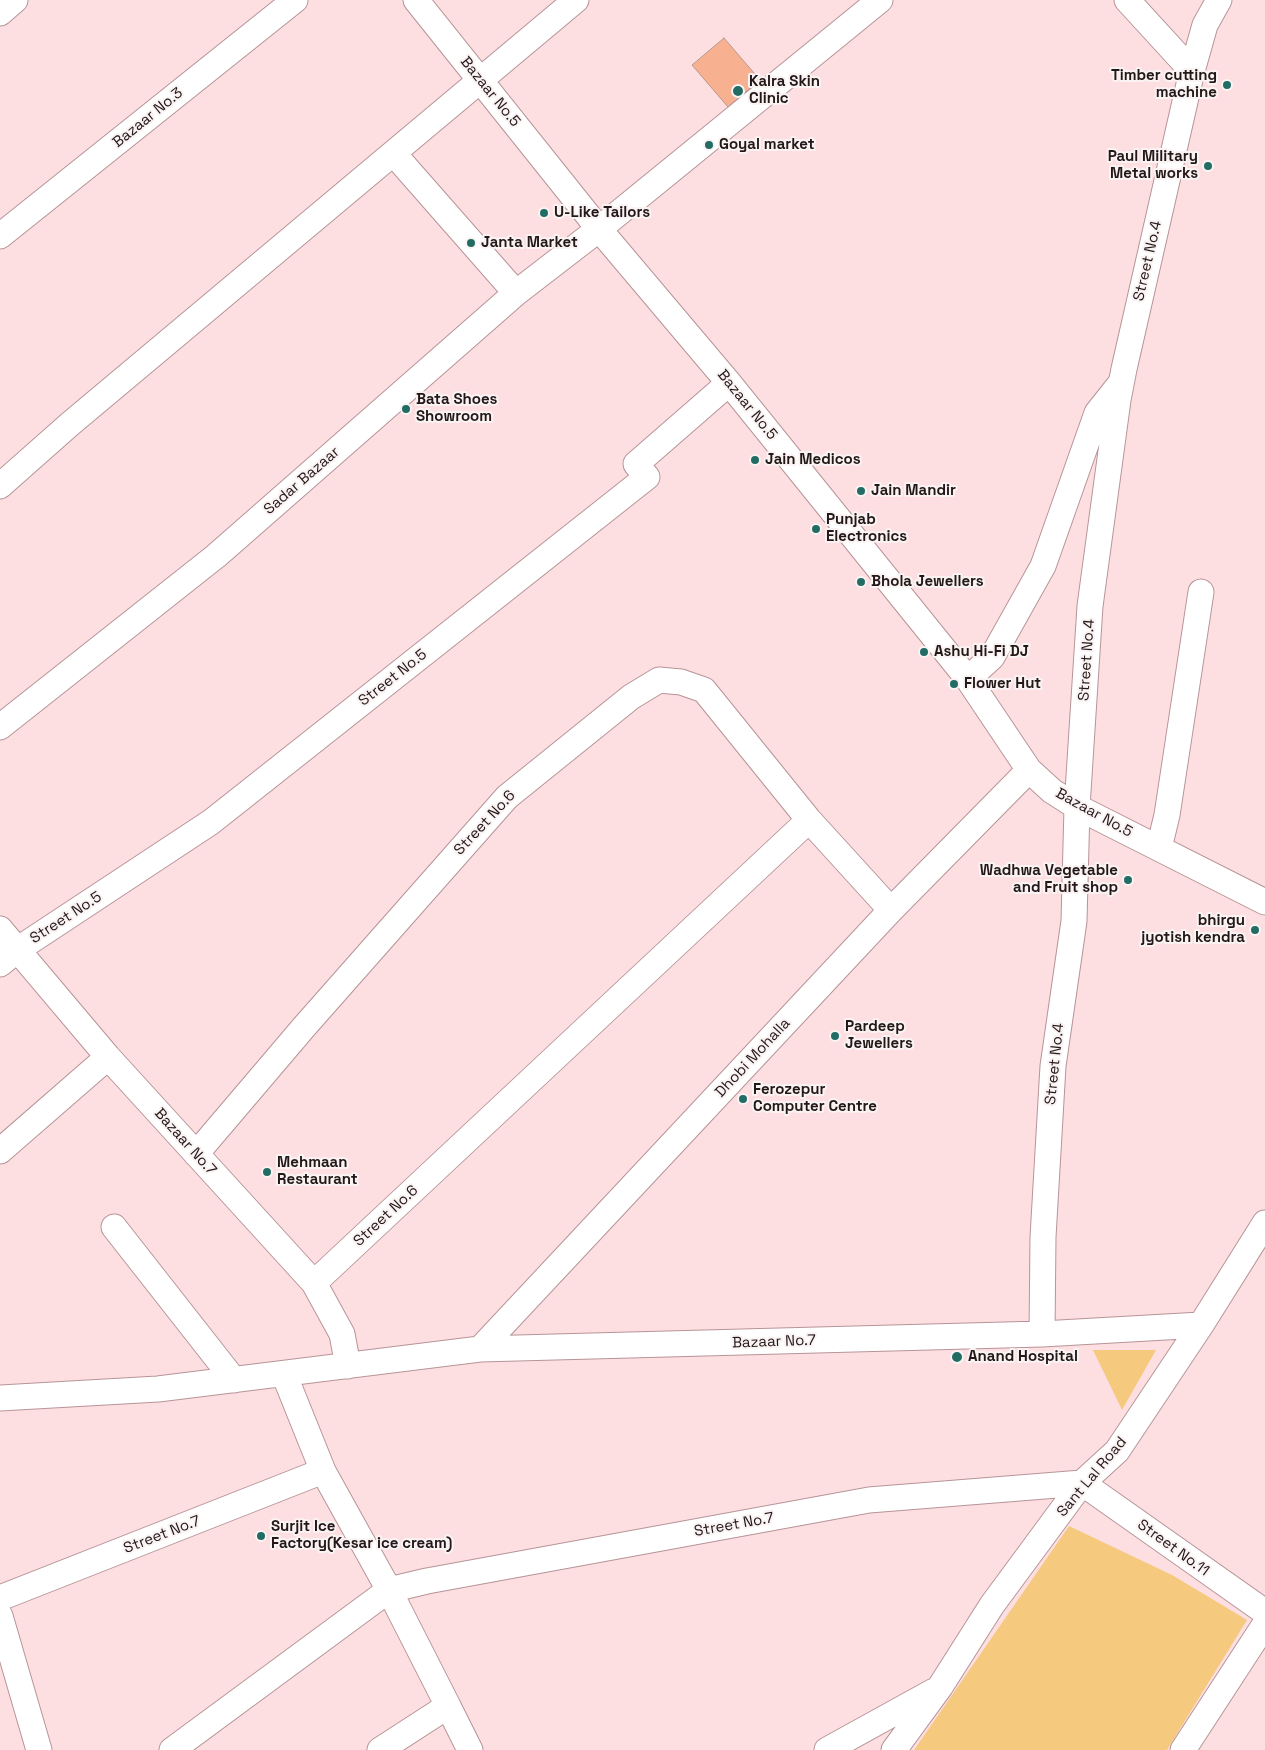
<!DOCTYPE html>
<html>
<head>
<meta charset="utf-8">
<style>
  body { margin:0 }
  canvas { display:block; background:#fddfe2 }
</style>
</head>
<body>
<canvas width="1265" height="1750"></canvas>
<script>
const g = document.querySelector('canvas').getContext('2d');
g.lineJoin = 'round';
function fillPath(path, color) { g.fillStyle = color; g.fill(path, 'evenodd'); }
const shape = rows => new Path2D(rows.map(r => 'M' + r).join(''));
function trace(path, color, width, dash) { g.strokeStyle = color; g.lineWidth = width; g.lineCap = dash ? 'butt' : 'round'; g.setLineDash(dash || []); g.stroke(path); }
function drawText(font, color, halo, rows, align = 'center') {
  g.font = font + ' "Space Grotesk",sans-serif'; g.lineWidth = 4; g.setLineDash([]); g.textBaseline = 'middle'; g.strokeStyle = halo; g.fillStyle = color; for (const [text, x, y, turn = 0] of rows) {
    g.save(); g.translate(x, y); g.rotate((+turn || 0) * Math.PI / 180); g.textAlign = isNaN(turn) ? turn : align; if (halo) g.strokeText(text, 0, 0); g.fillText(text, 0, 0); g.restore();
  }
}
const green = shape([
  [1093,1350,1156,1350,1122,1410],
  [1069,1526,1172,1575,1247,1620,1167,1750,914,1750]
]);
const building = shape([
  [724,38,760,80,728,107,692,65,724,38]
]);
const street = shape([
  [416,0,599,229,729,383,968,679,1029,770,1052,791,1077,807,1265,902],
  [1127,0,1192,71],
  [0,13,15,0],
  [394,154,516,293],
  [0,236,295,0],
  [0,486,70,424,576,0],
  [968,679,992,657,1043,566,1097,413,1120,384],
  [0,727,216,556,516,293,599,229,880,0],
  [1159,848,1167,815,1201,592],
  [0,929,108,1057,314,1283,342,1334,348,1366],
  [0,964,17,950,211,822,647,477,636,464,729,383],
  [0,1151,108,1057],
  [196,1154,304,1027,507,797,631,697,659,680,681,682,704,690,809,820,891,910],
  [114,1227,234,1380],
  [314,1283,809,820],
  [1042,1334,1043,1237,1053,1066,1074,921,1077,807,1090,606,1118,400,1124,369,1192,71,1205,25,1219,0],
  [480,1349,891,910,1029,770],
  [284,1374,323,1471,389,1590,448,1706,380,1750],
  [0,1398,158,1389,480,1349,1042,1334,1201,1325],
  [0,1598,323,1471],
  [0,1616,39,1750],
  [448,1706,470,1750],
  [172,1750,389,1590,427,1581,869,1500,1082,1483,1265,1612],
  [827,1750,934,1691],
  [894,1750,940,1687,992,1605,1082,1483,1117,1451,1201,1325,1265,1223],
  [1183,1750,1265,1624]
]);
const markers = [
  [1227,85,5,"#236c64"],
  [738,91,6,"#236c64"],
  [709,145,5,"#236c64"],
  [1208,166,5,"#236c64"],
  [544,213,5,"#236c64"],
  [471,243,5,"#236c64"],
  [406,409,5,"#236c64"],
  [755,460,5,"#236c64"],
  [861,491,5,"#236c64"],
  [816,529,5,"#236c64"],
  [861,582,5,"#236c64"],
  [924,652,5,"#236c64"],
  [954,684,5,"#236c64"],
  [1128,880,5,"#236c64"],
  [1255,930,5,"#236c64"],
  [835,1036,5,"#236c64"],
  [743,1099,5,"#236c64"],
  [267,1172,5,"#236c64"],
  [957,1357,6,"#236c64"],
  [261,1536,5,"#236c64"]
];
const poiNames = [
  ["Timber cutting",1217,76,"right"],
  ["machine",1217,93,"right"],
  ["Kalra Skin",749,82],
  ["Clinic",749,99],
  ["Goyal market",719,145],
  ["Paul Military",1198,157,"right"],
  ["Metal works",1198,174,"right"],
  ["U-Like Tailors",554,213],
  ["Janta Market",481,243],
  ["Bata Shoes",416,400],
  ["Showroom",416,417],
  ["Jain Medicos",765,460],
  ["Jain Mandir",871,491],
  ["Punjab",826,520],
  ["Electronics",826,537],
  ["Bhola Jewellers",871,582],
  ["Ashu Hi-Fi DJ",934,652],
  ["Flower Hut",964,684],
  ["Wadhwa Vegetable",1118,871,"right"],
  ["and Fruit shop",1118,888,"right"],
  ["bhirgu",1245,921,"right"],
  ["jyotish kendra",1245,938,"right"],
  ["Pardeep",845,1027],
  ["Jewellers",845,1044],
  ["Ferozepur",753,1090],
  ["Computer Centre",753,1107],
  ["Mehmaan",277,1163],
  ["Restaurant",277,1180],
  ["Anand Hospital",968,1357],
  ["Surjit Ice",271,1527],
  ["Factory(Kesar ice cream)",271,1544]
];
const streetNames = [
  ["Bazaar No.5",490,92,51],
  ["Bazaar No.3",148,118,-39],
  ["Street No.4",1148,261,-77],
  ["Bazaar No.5",747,405,51],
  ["Sadar Bazaar",302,481,-41],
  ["Street No.4",1087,660,-86],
  ["Street No.5",393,678,-38],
  ["Bazaar No.5",1094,813,29],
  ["Street No.6",485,823,-47],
  ["Street No.5",66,918,-33],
  ["Dhobi Mohalla",753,1058,-47],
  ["Street No.4",1055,1064,-84],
  ["Bazaar No.7",185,1142,48],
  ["Street No.6",386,1216,-43],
  ["Bazaar No.7",774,1342,-2],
  ["Sant Lal Road",1092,1477,-50],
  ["Street No.7",734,1525,-10],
  ["Street No.7",162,1535,-21],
  ["Street No.11",1173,1548,36]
];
fillPath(green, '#f5c97e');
fillPath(building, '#f7b090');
trace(building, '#b8998c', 1);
trace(street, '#b79498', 27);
trace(street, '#fff', 25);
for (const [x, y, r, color] of markers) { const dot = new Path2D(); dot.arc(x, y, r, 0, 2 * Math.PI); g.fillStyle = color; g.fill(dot); trace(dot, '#faf3f3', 2); }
drawText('bold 15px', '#231718', '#faf3f3', poiNames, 'left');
drawText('15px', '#231718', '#faf3f3', streetNames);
</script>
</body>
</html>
